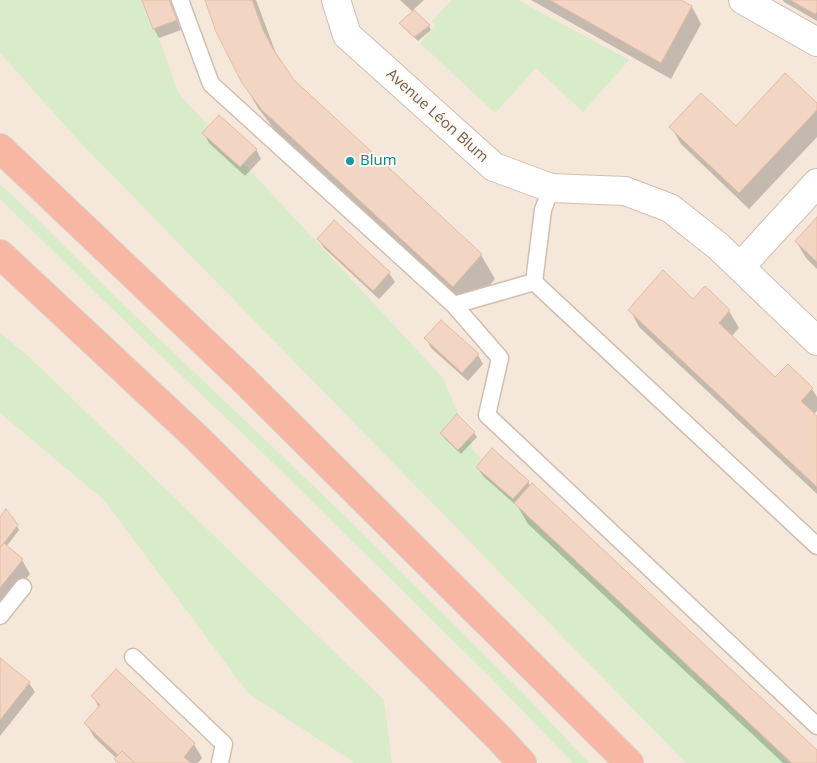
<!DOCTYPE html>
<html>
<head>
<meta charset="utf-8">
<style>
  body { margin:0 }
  canvas { display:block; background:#fdf6ec }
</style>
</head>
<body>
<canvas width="817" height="763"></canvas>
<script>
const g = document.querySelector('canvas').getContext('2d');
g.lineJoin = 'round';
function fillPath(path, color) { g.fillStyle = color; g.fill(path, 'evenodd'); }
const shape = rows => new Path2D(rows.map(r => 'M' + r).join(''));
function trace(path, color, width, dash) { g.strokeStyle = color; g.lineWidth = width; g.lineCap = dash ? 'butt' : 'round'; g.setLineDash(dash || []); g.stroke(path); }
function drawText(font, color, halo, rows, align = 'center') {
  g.font = font + ' "Open Sans",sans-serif'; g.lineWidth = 4; g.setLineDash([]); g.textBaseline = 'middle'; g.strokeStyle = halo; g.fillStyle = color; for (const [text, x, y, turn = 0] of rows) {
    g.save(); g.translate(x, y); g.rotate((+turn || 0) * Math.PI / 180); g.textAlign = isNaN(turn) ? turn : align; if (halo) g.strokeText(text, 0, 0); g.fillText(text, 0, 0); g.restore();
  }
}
const residential = shape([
  [0,0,817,0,817,763,0,763]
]);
const green = shape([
  [0,0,145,0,179,94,443,378,474,451,789,763,686,763,79,141,0,53],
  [452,0,518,0,629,60,583,112,536,68,495,113,420,43,436,25,432,21],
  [0,184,30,212,128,309,346,517,523,693,589,763,573,763,490,677,267,457,139,335,0,199],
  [0,333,29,357,384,700,392,763,355,763,248,693,104,500,0,413]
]);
const shadow = shape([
  [143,0,170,0,181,30,159,38,154,29],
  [206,0,256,0,277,56,293,81,481,255,495,279,468,311,278,134,258,108,243,82],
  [400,0,424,0,413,10,429,26,431,30,418,41,403,27,400,23,413,12],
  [531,0,679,0,692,7,701,24,671,79],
  [783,0,817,0,817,21,784,2],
  [817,105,817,137,749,209,681,144,671,127,736,128],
  [204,133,256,149,261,159,245,176,209,143],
  [817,219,817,269,806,258,796,241],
  [334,222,389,273,395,282,379,299,324,248,318,239],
  [693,301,729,311,739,328,731,337,775,378,788,365,812,389,817,397,817,411,814,414,817,417,817,494,639,327,630,310],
  [426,338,478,355,483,364,468,381,431,348],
  [441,433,474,433,477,437,461,454,444,438],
  [477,467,528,481,530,486,817,752,817,763,783,763,528,524,518,507,483,476],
  [0,519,17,526,19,530,6,547,22,560,30,574,0,611],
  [0,660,29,683,35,692,0,736],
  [116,670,194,744,202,758,198,763,118,763,116,760,117,759,94,737,86,723,99,708,93,696]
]);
const building = shape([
  [142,0,169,0,177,20,153,29,142,0],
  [205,0,252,0,263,30,273,49,294,80,482,254,453,287,262,110,242,83,216,32,205,0],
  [550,0,681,0,692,6,661,63,550,0],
  [790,0,817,0,817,12,815,14,790,0],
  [414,10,430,25,414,37,399,23,414,10],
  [785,73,817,103,817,110,739,193,669,127,701,93,736,126,785,73],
  [219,115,257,149,240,167,202,133,219,115],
  [817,217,817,262,795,241,817,217],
  [334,220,390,272,373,291,317,239,334,220],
  [663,270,693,299,705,286,730,310,719,323,775,377,788,364,813,388,801,401,817,416,817,487,628,310,663,270],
  [441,320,479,354,462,373,424,338,441,320],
  [457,414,475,432,458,450,440,433,457,414],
  [492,448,529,481,513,499,476,467,492,448],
  [532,483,817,750,817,763,792,763,514,503,532,483],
  [6,509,18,525,0,548,0,517,6,509],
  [4,543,23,559,0,588,0,548,4,543],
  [0,658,30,682,0,720,0,658],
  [116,669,195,743,184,757,191,763,135,763,122,751,118,755,84,723,100,705,91,696,116,669],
  [122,751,135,763,118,763,114,759,122,751]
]);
const lane = shape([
  [180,0,211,84,454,305,534,282,817,546],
  [534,282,543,210,551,188],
  [454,305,500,358,487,415,817,726],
  [0,616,23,587],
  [133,657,224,744,220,763]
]);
const street = shape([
  [336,0,347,35,494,167,551,188,625,191,670,208,718,246,817,341],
  [743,0,817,42],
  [740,267,817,183]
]);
const highway = shape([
  [0,148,244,380,629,763],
  [0,254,195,436,498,737,522,763]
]);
const markers = [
  [350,161,5,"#0f9aa8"]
];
const streetNames = [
  ["Avenue Léon Blum",437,116,42]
];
const cultureNames = [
  ["Blum",360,161]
];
fillPath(residential, '#f5e8da');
fillPath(green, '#d8ecc9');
fillPath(shadow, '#0003');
fillPath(building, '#f3d5c3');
trace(building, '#e6bba3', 1);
trace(lane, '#d1beb0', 19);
trace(street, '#d1beb0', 30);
trace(highway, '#dad1cd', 30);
trace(lane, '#fff', 16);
trace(street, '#fff', 28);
trace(highway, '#f7b7a3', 28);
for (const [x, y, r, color] of markers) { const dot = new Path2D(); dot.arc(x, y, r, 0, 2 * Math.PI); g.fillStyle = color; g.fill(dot); trace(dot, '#fffaf3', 2); }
drawText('15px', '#7a5c4d', '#fffaf3', streetNames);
drawText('15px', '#0d838f', '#fffaf3', cultureNames, 'left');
</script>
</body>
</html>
